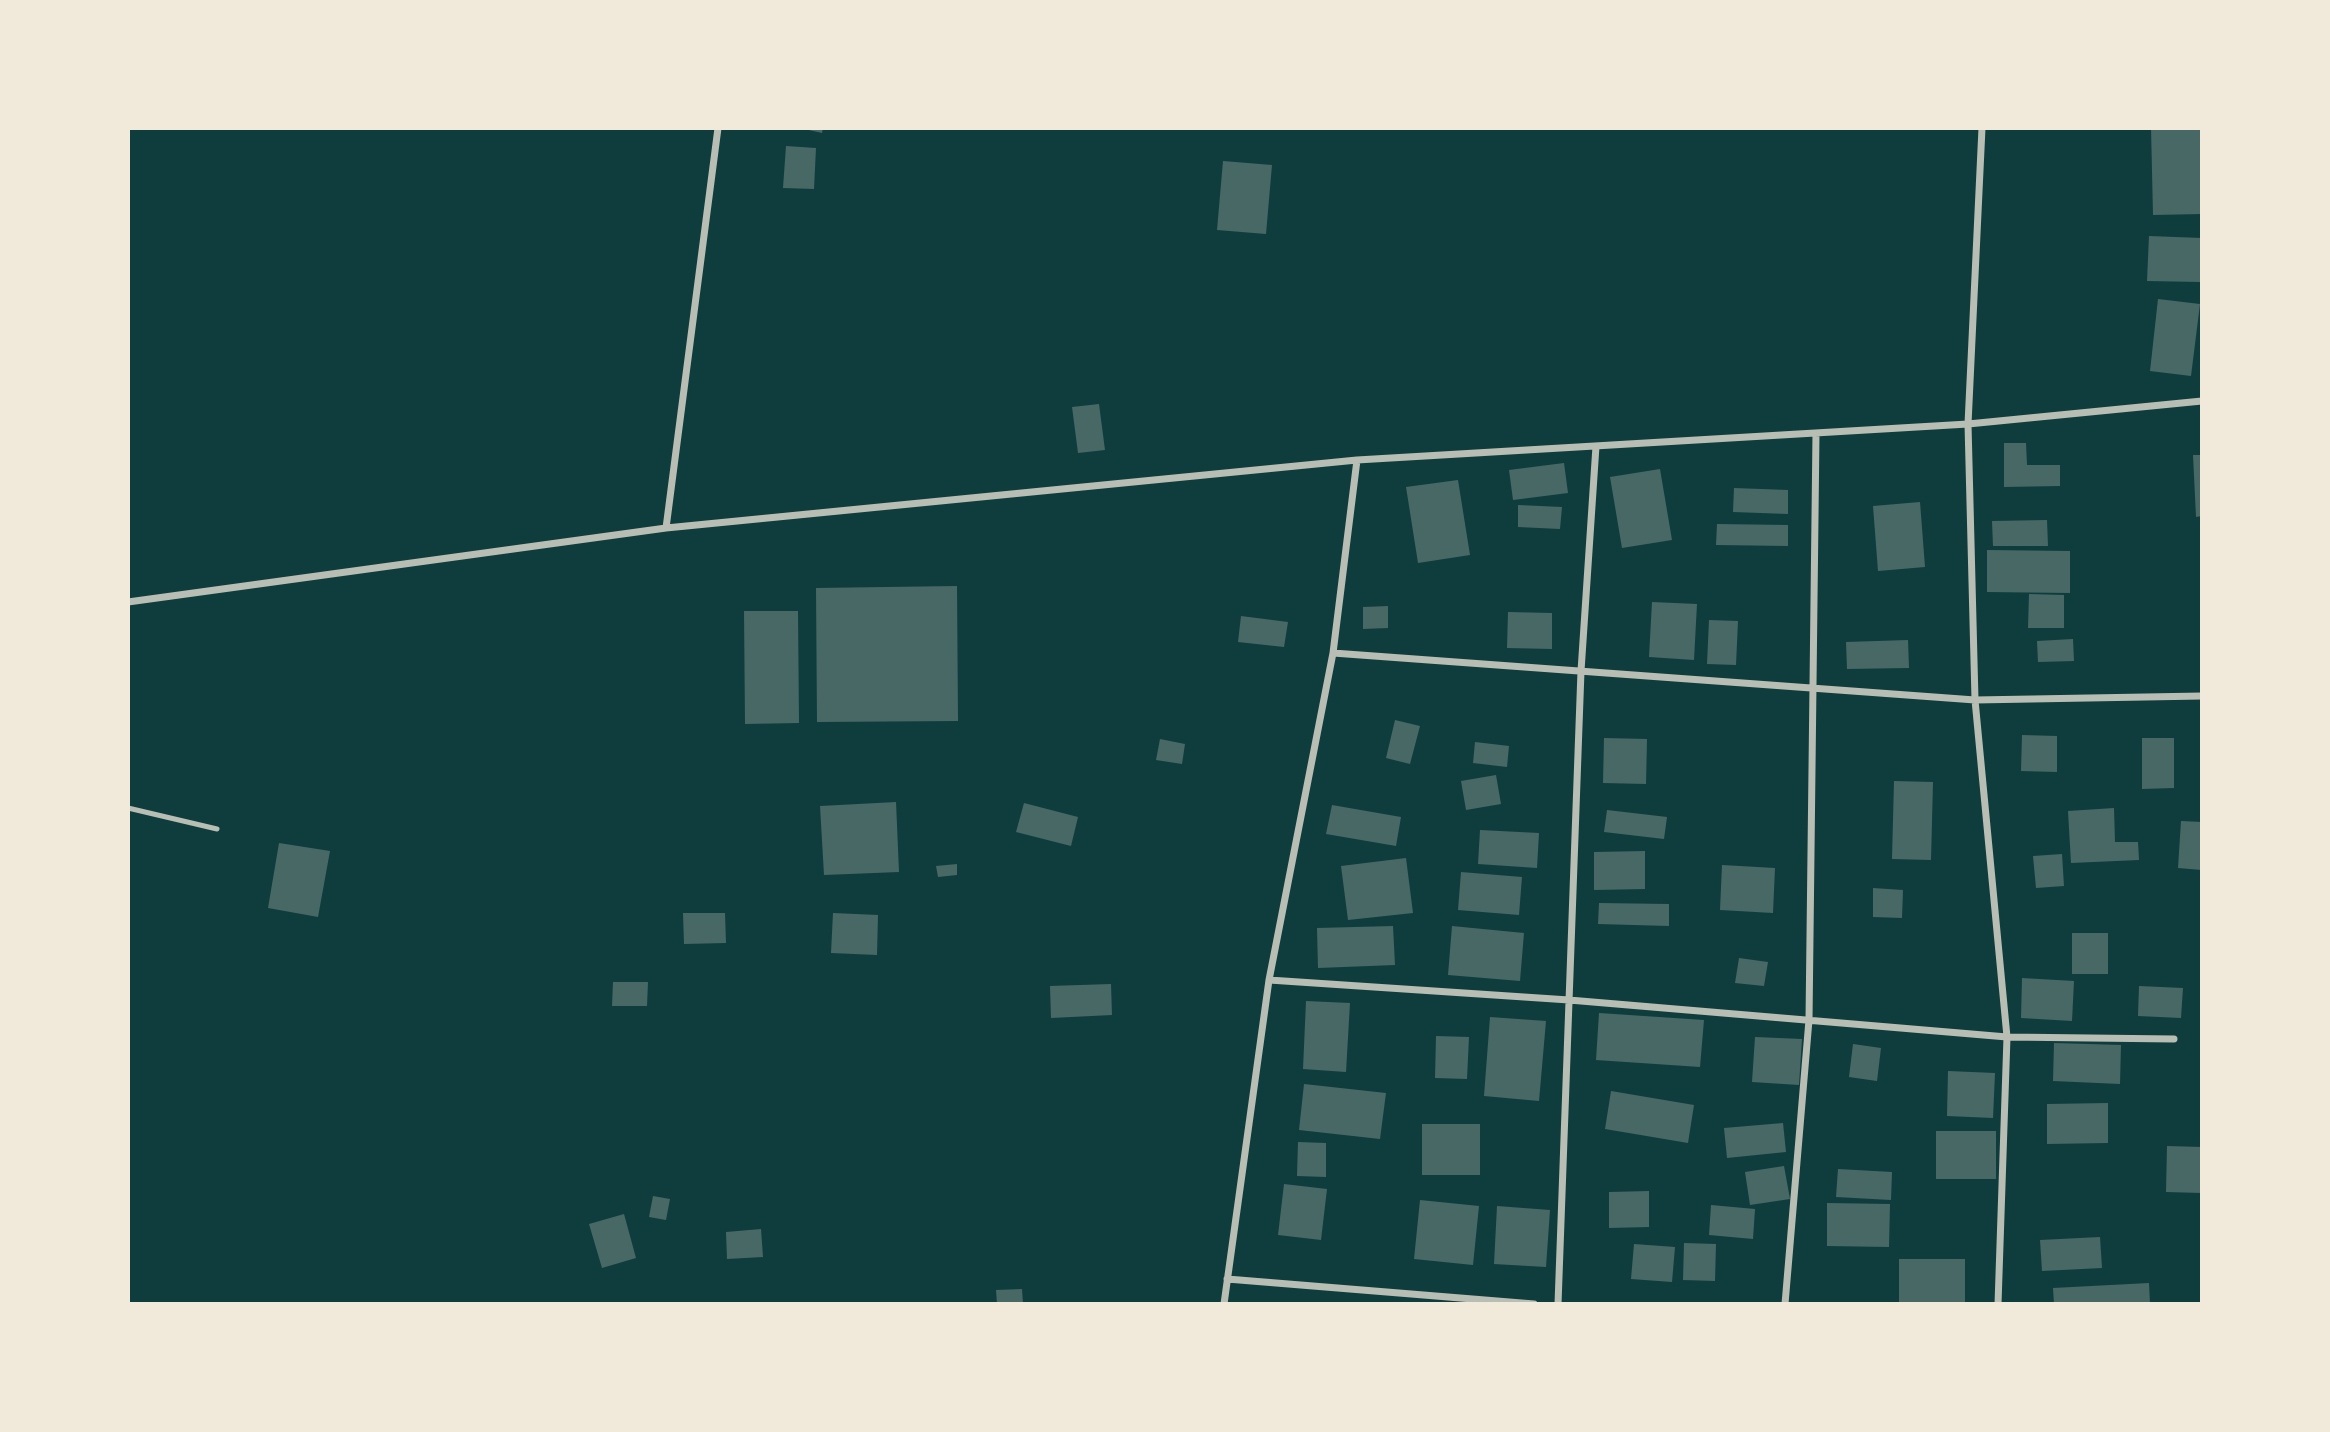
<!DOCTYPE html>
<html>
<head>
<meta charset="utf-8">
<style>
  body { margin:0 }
  #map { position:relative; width:2330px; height:1432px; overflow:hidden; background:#0f3d3e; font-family:"Open Sans",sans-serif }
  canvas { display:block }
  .frame { position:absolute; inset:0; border:130px solid #f1e9da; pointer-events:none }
</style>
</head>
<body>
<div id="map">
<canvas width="2330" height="1432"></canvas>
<div class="frame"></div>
</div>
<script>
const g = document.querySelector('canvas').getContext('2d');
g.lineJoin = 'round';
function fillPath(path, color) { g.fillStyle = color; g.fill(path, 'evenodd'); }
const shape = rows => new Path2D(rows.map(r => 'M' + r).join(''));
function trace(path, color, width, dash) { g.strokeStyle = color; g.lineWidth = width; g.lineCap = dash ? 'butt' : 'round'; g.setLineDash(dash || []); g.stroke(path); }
const building = shape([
  [800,128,823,128,822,133],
  [2151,128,2202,128,2202,214,2153,215],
  [786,146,816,148,814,189,783,188],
  [1223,161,1272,165,1266,234,1217,230],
  [2149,236,2202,238,2200,282,2147,281],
  [2158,299,2200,304,2191,376,2150,371],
  [1099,404,1105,450,1078,453,1072,407],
  [2004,443,2026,443,2027,465,2060,465,2060,486,2004,487],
  [2193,455,2202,455,2202,516,2196,517],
  [1564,463,1568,493,1513,500,1509,470],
  [1660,469,1672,540,1622,548,1610,477],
  [1458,480,1470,555,1418,563,1406,487],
  [1734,488,1788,490,1788,514,1733,512],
  [1920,502,1925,567,1878,571,1873,506],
  [1518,505,1562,507,1560,529,1518,527],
  [2047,520,2048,546,1993,546,1992,521],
  [1717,524,1788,525,1788,546,1716,545],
  [1987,550,2070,551,2070,593,1987,592],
  [957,586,958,721,817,722,816,588],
  [2029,594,2064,595,2064,628,2028,628],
  [1652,602,1697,604,1694,660,1649,657],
  [1388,606,1388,628,1363,629,1363,607],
  [744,611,798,611,799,723,745,724],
  [1508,612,1552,613,1552,649,1507,648],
  [1241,616,1288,622,1284,647,1238,642],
  [1709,620,1738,621,1736,665,1707,664],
  [2073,639,2074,661,2038,662,2037,641],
  [1908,640,1909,668,1847,669,1846,642],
  [1395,720,1420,726,1410,764,1386,758],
  [2022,735,2057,736,2057,772,2021,771],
  [1604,738,1647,739,1646,784,1603,783],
  [2142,738,2174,738,2174,788,2142,789],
  [1160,739,1185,744,1182,764,1156,760],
  [1475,742,1509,746,1507,767,1473,763],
  [1496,775,1501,804,1466,810,1461,781],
  [1894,781,1933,782,1931,860,1892,859],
  [896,802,899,872,824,875,820,806],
  [1024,803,1078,817,1071,846,1016,832],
  [1332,805,1401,817,1396,846,1326,834],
  [2114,808,2115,842,2138,842,2139,860,2071,863,2068,811],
  [1607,810,1667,817,1664,839,1604,832],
  [2181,821,2202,822,2202,870,2178,868],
  [1480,830,1539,833,1537,868,1478,864],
  [279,843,330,851,318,917,268,908],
  [1645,851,1645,889,1594,890,1594,852],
  [2062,854,2064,886,2036,888,2033,856],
  [1406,858,1413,913,1348,920,1341,866],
  [957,864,957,875,938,877,936,866],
  [1722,865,1775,868,1773,913,1720,910],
  [1461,872,1522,877,1519,915,1458,910],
  [1873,888,1903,890,1902,918,1873,917],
  [1599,903,1669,904,1669,926,1598,924],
  [683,913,725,913,726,943,684,944],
  [833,913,878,915,877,955,831,953],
  [1393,926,1395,965,1318,968,1317,928],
  [1452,926,1524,933,1520,981,1448,975],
  [2072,933,2108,933,2108,974,2072,974],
  [1739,958,1768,962,1764,986,1735,983],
  [2022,978,2074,981,2072,1021,2021,1018],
  [613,982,648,982,647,1006,612,1006],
  [1111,984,1112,1015,1051,1018,1050,986],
  [2139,986,2183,988,2181,1018,2138,1016],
  [1306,1001,1350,1003,1346,1072,1303,1069],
  [1599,1013,1704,1020,1700,1067,1596,1060],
  [1490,1017,1546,1021,1539,1101,1484,1096],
  [1436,1036,1469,1037,1467,1079,1435,1078],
  [1755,1037,1802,1039,1799,1085,1752,1082],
  [2054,1043,2121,1045,2120,1084,2053,1081],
  [1853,1044,1881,1048,1877,1081,1849,1077],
  [1948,1071,1995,1073,1993,1118,1947,1116],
  [1304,1084,1386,1093,1380,1139,1299,1130],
  [1611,1091,1694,1105,1688,1143,1605,1129],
  [2108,1103,2108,1143,2047,1144,2047,1104],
  [1783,1123,1786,1152,1727,1158,1724,1128],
  [1422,1124,1480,1124,1480,1175,1422,1175],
  [1936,1131,1996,1131,1996,1179,1936,1179],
  [1298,1142,1326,1143,1326,1177,1297,1176],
  [2167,1146,2202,1147,2202,1193,2166,1192],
  [1784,1166,1790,1199,1750,1205,1745,1172],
  [1838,1169,1892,1172,1891,1200,1836,1197],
  [1284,1184,1327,1189,1321,1240,1278,1235],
  [1649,1191,1649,1227,1609,1228,1609,1192],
  [653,1196,670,1199,666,1220,649,1217],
  [1420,1200,1479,1206,1473,1265,1414,1259],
  [1827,1203,1890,1204,1889,1247,1827,1246],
  [1711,1205,1755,1209,1753,1239,1709,1235],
  [1497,1206,1550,1210,1546,1267,1494,1264],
  [624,1214,636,1258,602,1268,589,1224],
  [761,1229,763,1257,727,1259,726,1232],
  [2100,1237,2102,1268,2042,1271,2040,1240],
  [1684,1243,1716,1244,1715,1281,1683,1280],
  [1634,1244,1675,1247,1672,1282,1631,1279],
  [1899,1259,1965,1259,1965,1304,1899,1304],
  [2149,1283,2150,1304,2054,1304,2053,1288],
  [1022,1289,1023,1304,997,1304,996,1290]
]);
const service = shape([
  [128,808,217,829]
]);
const minor = shape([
  [1982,128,1968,424,1975,700,2007,1037,1998,1304],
  [666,528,718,128],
  [128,602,666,528,1357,460,1968,424,2202,401],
  [1333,653,1975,700,2202,696],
  [1269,980,1569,1000,2007,1037,2174,1039],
  [1227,1279,1534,1304],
  [1224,1304,1269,980,1333,653,1357,460],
  [1558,1304,1581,671,1596,446],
  [1785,1304,1809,1020,1816,433]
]);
fillPath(building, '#486865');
trace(service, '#b8beb3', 5);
trace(minor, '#b8beb3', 7);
</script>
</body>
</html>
